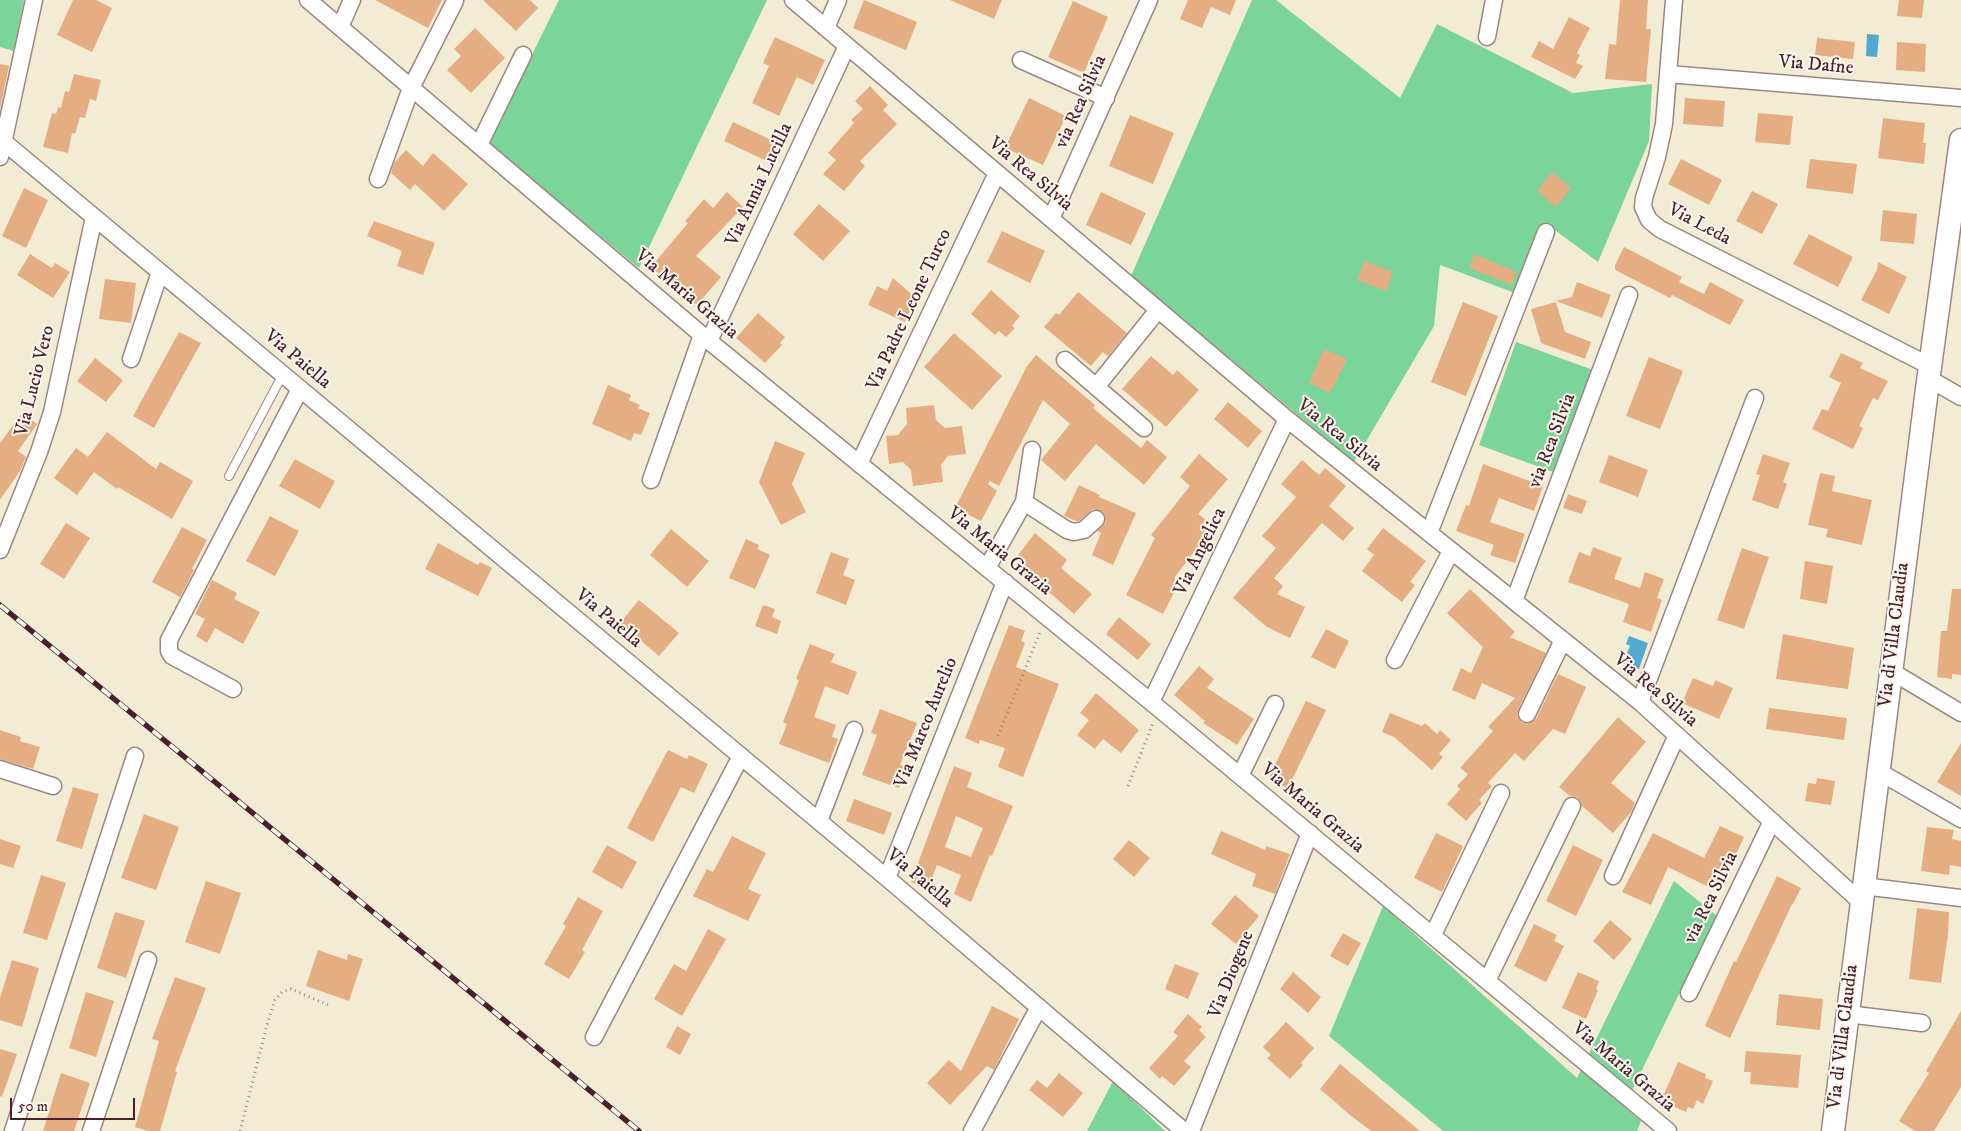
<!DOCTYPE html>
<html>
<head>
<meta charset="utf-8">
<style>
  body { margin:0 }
  #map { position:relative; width:1961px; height:1131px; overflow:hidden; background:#f3ecd5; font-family:"IM FELL DW Pica",serif }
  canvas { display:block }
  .scale { position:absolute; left:10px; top:1098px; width:125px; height:22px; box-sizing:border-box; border:2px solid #4a1f2b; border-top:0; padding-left:6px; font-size:15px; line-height:18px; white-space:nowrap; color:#4a1f2b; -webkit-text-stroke:4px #fbf7ec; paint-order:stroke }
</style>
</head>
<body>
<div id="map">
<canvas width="1961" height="1131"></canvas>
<div class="scale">50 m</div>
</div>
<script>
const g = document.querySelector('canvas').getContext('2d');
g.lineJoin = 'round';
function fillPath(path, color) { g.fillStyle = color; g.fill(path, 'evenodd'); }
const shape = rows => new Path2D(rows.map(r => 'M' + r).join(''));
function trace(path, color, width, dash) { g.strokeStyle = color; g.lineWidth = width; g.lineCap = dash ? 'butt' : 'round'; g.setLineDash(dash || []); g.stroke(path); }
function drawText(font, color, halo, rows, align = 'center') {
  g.font = font + ' "IM FELL DW Pica",serif'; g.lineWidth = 4; g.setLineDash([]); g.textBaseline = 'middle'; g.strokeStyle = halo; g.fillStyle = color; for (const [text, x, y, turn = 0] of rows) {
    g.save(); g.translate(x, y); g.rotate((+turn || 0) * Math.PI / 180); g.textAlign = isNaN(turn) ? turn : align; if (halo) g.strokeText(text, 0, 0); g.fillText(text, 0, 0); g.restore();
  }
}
const green = shape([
  [0,0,24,0,14,51,0,47],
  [559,0,767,0,639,268,488,143],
  [1252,0,1276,0,1400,98,1437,24,1573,93,1652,84,1649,141,1598,262,1544,222,1515,293,1440,265,1434,326,1354,462,1131,276],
  [1516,342,1593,370,1556,473,1479,445],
  [1674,881,1717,916,1624,1107,1641,1121,1637,1131,1443,1131,1329,1036,1383,906,1577,1078],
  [1113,1081,1165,1131,1087,1131]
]);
const water = shape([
  [1867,34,1879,35,1877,57,1866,56],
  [1629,636,1648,643,1639,669,1623,663,1630,646,1626,644]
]);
const building = shape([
  [73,0,96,0,112,8,92,52,57,35],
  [375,0,442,0,428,28],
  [483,0,530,0,538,8,516,31],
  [864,0,917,22,906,50,853,28],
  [950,0,1002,0,994,19],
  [1188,0,1236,0,1230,15,1211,7,1202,28,1180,19],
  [1620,0,1648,0,1646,29,1651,29,1646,82,1605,79,1609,44,1616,45],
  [1899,0,1924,0,1922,18,1897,16],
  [1073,1,1108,17,1084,73,1048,57],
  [1569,17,1590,28,1577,53,1580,55,1576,63,1583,66,1575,79,1531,57,1539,41,1553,49],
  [475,28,505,58,471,93,447,70,461,56,454,49],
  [775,37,825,60,813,85,797,77,779,116,752,103,769,66,763,63],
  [1817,38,1855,42,1853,59,1815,55],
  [1897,42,1926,44,1925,72,1896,70],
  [0,64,9,66,0,109],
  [74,74,101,80,96,101,90,99,85,118,80,117,75,134,72,133,68,153,43,147,52,113,56,114,58,107,61,108,65,91,69,92],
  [870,86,888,105,883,110,897,124,860,161,865,166,844,191,823,174,836,160,828,153,854,123,851,120,863,109,855,101],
  [1029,98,1066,116,1043,165,1005,148],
  [1685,98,1725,101,1723,127,1683,124],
  [1758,113,1793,116,1790,145,1755,142],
  [1130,115,1174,133,1153,184,1109,166],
  [1883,118,1925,123,1923,143,1926,143,1924,164,1878,158],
  [733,122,782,145,773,164,724,141],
  [406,150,423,166,433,153,468,184,444,211,415,184,410,190,391,173,394,163],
  [1681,159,1722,180,1709,205,1668,184],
  [1810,159,1857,164,1853,194,1806,188],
  [1552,172,1571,188,1556,207,1537,191],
  [24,188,48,200,26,248,2,236],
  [1752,191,1778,204,1762,234,1736,221],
  [727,192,743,207,696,256,721,277,697,305,651,267,688,223,685,221,704,199,713,208],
  [1101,192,1146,213,1131,245,1086,225],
  [819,204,850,231,823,261,793,234],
  [1883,210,1917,214,1914,244,1880,241],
  [374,221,435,243,423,275,397,266,402,251,367,236],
  [1002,231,1045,251,1030,283,987,262],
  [1809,234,1853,257,1838,287,1793,264],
  [1624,247,1682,277,1679,282,1704,294,1710,282,1744,300,1730,325,1672,295,1670,298,1615,270,1615,265],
  [30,254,52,268,55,263,70,272,53,298,17,275],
  [1474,254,1517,272,1512,285,1469,268],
  [1364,261,1393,272,1386,291,1357,280],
  [1878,262,1907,277,1889,314,1861,300,1877,270],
  [893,278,916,298,905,322,868,305,877,286,887,291],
  [105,279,136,283,131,323,99,319],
  [1577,282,1611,295,1602,318,1556,301,1572,297],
  [991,290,1020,316,1012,326,1015,328,1006,337,999,331,995,335,971,314],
  [1078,292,1127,333,1108,356,1103,352,1091,366,1044,327,1056,313,1059,315],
  [1463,302,1498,316,1466,396,1431,382],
  [1556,302,1565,332,1591,342,1585,359,1541,343,1531,309],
  [758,313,785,337,780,343,782,345,765,363,736,338],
  [179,332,201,343,154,428,133,416],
  [954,333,1002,376,972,410,924,367],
  [1324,349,1347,359,1330,393,1309,383],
  [1841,353,1863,363,1860,368,1888,381,1878,400,1873,398,1859,426,1863,428,1853,449,1812,429,1822,409,1828,411,1841,383,1829,377],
  [1036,355,1095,405,1093,408,1141,448,1147,440,1167,457,1144,485,1096,444,1065,481,1041,460,1070,424,1043,400,999,486,990,481,988,484,997,491,981,521,955,508,1027,366],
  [1151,356,1173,375,1177,370,1199,390,1166,427,1122,389],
  [1649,357,1683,371,1660,429,1626,416],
  [95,358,123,380,106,402,77,381],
  [608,385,631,395,629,400,640,405,638,408,650,413,641,435,634,433,631,441,592,424],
  [1228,402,1262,431,1248,448,1214,419],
  [934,405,936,420,945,428,962,426,966,454,948,456,941,465,943,482,913,486,911,470,903,462,889,464,886,436,898,435,907,424,906,408],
  [22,413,37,424,18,451,26,457,20,471,0,500,0,443],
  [107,432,156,469,160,462,193,481,172,519,118,487,117,489,94,472,77,495,54,478,76,448,88,457],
  [775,441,805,453,792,484,806,512,781,525,759,482],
  [1199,454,1228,479,1198,514,1214,526,1174,578,1180,581,1163,614,1126,595,1155,538,1151,535,1190,486,1180,477],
  [1763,454,1790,463,1783,482,1787,484,1778,509,1752,500,1760,475,1756,474],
  [1609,455,1648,470,1638,497,1599,482],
  [295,459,335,481,320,509,279,486],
  [1302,460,1319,475,1325,468,1346,486,1329,506,1354,528,1343,541,1322,523,1274,578,1283,586,1277,594,1305,607,1290,638,1267,627,1233,598,1276,548,1262,536,1296,497,1281,484],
  [1483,464,1543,486,1534,511,1499,498,1490,522,1525,534,1515,563,1490,555,1494,545,1456,531,1466,505,1469,506],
  [1820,473,1835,476,1832,491,1872,500,1862,545,1826,537,1828,529,1808,525],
  [1079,485,1100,495,1099,497,1136,513,1113,565,1092,555,1101,533,1097,531,1106,522,1103,512,1093,509,1079,521,1076,521,1064,516],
  [1568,494,1587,501,1582,514,1563,508],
  [270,516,299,531,275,576,246,561],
  [66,523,90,538,64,579,40,564],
  [182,527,207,540,192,569,194,570,180,597,152,582],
  [1383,528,1426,561,1410,582,1415,585,1402,602,1362,571,1374,555,1367,549],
  [671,529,709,561,687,587,650,555],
  [1035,533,1067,560,1061,568,1092,594,1074,614,1043,587,1040,590,1018,571,1023,564,1016,558],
  [746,539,759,545,757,549,770,555,755,589,729,578],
  [438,543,478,565,480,562,492,568,478,596,425,569],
  [1593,547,1622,558,1614,579,1640,588,1645,572,1664,579,1657,598,1662,600,1651,632,1623,622,1629,604,1568,582,1579,552,1590,556],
  [1742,548,1769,557,1744,629,1717,620],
  [831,552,849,559,843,575,855,580,846,605,816,593],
  [1805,561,1833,566,1827,604,1800,599],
  [212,580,237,593,234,599,260,612,243,644,215,628,207,643,196,636,205,619,195,614],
  [1470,589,1515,632,1510,637,1546,653,1518,710,1517,715,1522,723,1528,724,1536,719,1558,674,1586,687,1565,734,1553,729,1524,761,1515,753,1488,783,1492,786,1479,800,1482,803,1466,821,1447,804,1460,789,1457,786,1468,774,1460,768,1493,731,1488,727,1515,698,1482,683,1475,700,1452,690,1461,668,1471,673,1483,647,1447,613],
  [1952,589,1961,589,1961,675,1952,674,1952,679,1937,677,1941,631,1947,631],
  [639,600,679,633,659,656,620,623],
  [763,605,775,609,772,617,781,621,777,634,755,626],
  [1119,617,1151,644,1138,660,1106,634],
  [1009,625,1025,631,1021,641,1025,643,1016,667,1059,684,1023,777,998,767,1005,748,980,740,979,744,965,738],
  [1326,629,1349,641,1335,669,1311,657],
  [1783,634,1854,648,1848,689,1776,679],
  [810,644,835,654,831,662,857,672,848,695,825,686,814,717,836,725,832,737,838,739,829,763,779,744,787,724,783,722,799,680,796,679],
  [1199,666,1214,679,1207,688,1254,719,1237,745,1203,723,1205,721,1174,695],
  [1693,678,1713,686,1715,680,1733,688,1719,719,1682,703],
  [1096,693,1139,730,1121,753,1103,739,1095,749,1077,735,1089,720,1080,713],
  [1306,701,1326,710,1288,788,1268,779],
  [1769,708,1847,718,1844,740,1766,729],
  [880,709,917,723,900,765,907,767,899,788,862,775,877,735,871,733],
  [1390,713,1422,726,1425,723,1437,734,1440,730,1451,740,1439,754,1443,757,1432,770,1394,737,1382,732],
  [1618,717,1646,742,1611,783,1635,803,1631,812,1613,833,1582,806,1580,801,1577,797,1570,796,1559,787],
  [0,730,21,737,20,741,40,747,33,769,0,759],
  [1961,743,1961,796,1937,782],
  [668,750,687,759,689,755,708,764,694,793,681,787,653,842,627,828],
  [954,766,972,773,967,787,1013,806,992,856,990,855,971,902,954,894,961,875,937,865,928,889,911,882],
  [956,816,983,828,971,857,945,847],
  [1817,778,1835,781,1831,805,1805,801,1808,783,1816,784],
  [73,787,99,794,82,849,56,841],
  [854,799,892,813,884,835,846,821],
  [144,814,179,827,156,890,121,878],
  [1720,826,1744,837,1719,892,1668,867,1651,905,1622,892,1653,833,1704,858],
  [1927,827,1954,830,1952,839,1961,841,1961,867,1950,865,1949,875,1921,871],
  [1221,831,1265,850,1266,846,1290,854,1275,894,1252,886,1256,874,1211,854],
  [1436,833,1463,846,1442,892,1414,878],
  [732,836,766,853,748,889,761,895,748,921,693,896,707,869,713,872],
  [0,839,21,846,13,868,0,864],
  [1129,840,1150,858,1134,877,1113,859],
  [607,845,637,862,622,889,592,872],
  [1573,845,1603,860,1576,916,1546,901],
  [41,875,66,883,47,940,23,933],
  [1777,876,1801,888,1793,904,1792,904,1730,1038,1705,1026,1734,961,1736,962],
  [206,881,241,893,220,954,185,942],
  [1235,895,1259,916,1236,944,1211,924],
  [578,897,603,911,582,950,585,952,569,979,544,964,566,926,563,924],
  [1917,908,1949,912,1948,935,1941,983,1909,979],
  [115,912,145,921,126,978,97,968],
  [1610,920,1632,939,1614,960,1593,941],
  [1534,924,1557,935,1554,941,1564,946,1546,982,1514,966],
  [708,929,726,939,682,1016,654,999,674,964,686,971],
  [1343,933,1361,943,1348,966,1330,956],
  [318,950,347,960,348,954,363,959,349,1001,306,986],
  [12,960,39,968,22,1027,0,1020,0,998],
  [1175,964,1199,973,1188,999,1165,989],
  [1293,972,1321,997,1308,1013,1280,989],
  [1578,972,1599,981,1596,989,1598,990,1586,1019,1562,1008],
  [175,977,206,988,175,1071,177,1072,160,1131,148,1131,135,1127,159,1041,152,1039],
  [86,992,114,1001,96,1057,69,1048],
  [1779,994,1823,999,1820,1030,1776,1025],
  [992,1006,1019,1019,994,1070,987,1066,950,1105,927,1083,949,1060,961,1071],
  [1961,1011,1961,1087,1934,1131,1915,1131,1899,1121,1929,1073,1926,1071],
  [1188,1014,1202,1027,1199,1030,1206,1037,1184,1061,1191,1067,1174,1086,1162,1076,1160,1079,1149,1068,1178,1036,1173,1032],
  [1286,1022,1314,1048,1301,1063,1303,1065,1290,1079,1267,1058,1271,1055,1263,1047],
  [677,1026,691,1034,680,1055,666,1047],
  [0,1049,17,1054,2,1097,0,1096],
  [1746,1051,1801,1055,1798,1088,1750,1084,1751,1072,1744,1072],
  [1678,1062,1706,1074,1705,1078,1713,1081,1703,1104,1697,1100,1693,1109,1688,1107,1686,1112,1661,1101],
  [1340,1064,1384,1101,1420,1131,1371,1131,1350,1115,1320,1089],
  [61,1073,90,1083,74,1131,43,1131],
  [1059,1073,1083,1093,1063,1117,1029,1090,1037,1080,1047,1088]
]);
const path = shape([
  [998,736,1040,632],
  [1128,786,1153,723],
  [240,1131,268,1021,275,1000,282,992,291,989,328,1005]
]);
const lane = shape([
  [229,476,283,374]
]);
const street = shape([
  [308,0,709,341,1151,702,1668,1131],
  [793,0,1287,419,1640,702,1861,902],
  [1674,0,1664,124,1657,157,1644,198,1643,207,1649,220,1660,229,1930,366],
  [340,27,352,0],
  [826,28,838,0],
  [1487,37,1494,0],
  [1021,60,1106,98],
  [1668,74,1961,98],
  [4,142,887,878,1184,1131],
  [479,145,523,55],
  [0,157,34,0],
  [378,179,411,88,455,1],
  [1051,219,1149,0],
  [709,341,847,46],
  [131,359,160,272],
  [1065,360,1144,428],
  [1928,378,1961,397],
  [1096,387,1158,310],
  [859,464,997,173],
  [651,480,702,335],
  [1024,502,1067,530,1074,532,1084,530,1096,519],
  [1429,533,1546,232],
  [0,550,39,452,52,412,94,217],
  [987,568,1024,502,1032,450],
  [1514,601,1629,295],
  [1395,660,1451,551],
  [1891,671,1961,713],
  [233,689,172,656,169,651,169,640,300,389],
  [1151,702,1287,419],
  [1640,702,1755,398],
  [1527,714,1563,640],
  [0,769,53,786],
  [1878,771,1961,819],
  [1240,776,1275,704],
  [819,821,854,730],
  [1613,876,1677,735],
  [887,878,1005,582],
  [1863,886,1961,898],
  [1433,935,1501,793],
  [1487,981,1572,806],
  [1689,993,1772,821],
  [1847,1014,1922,1023],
  [594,1037,741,756],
  [13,1131,135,756],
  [91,1131,148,960],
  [972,1131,1039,1007],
  [1191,1131,1310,833]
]);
const secondary = shape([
  [1833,1131,1927,389,1961,140]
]);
const rail = shape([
  [0,605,639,1131]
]);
const streetNames = [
  ["Via Dafne",1816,66,5],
  ["via Rea Silvia",1082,102,-66],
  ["Via Rea Silvia",1030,175,40],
  ["Via Annia Lucilla",760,185,-65],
  ["Via Leda",1699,225,28],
  ["Via Maria Grazia",686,295,40],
  ["Via Padre Leone Turco",910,310,-65],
  ["Via Paiella",297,360,40],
  ["Via Lucio Vero",36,381,-76],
  ["Via Rea Silvia",1339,436,39],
  ["via Rea Silvia",1553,441,-69],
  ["Via Maria Grazia",999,552,39],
  ["Via Angelica",1201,552,-64],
  ["Via Paiella",608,619,40],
  ["Via di Villa Claudia",1895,635,-83],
  ["Via Rea Silvia",1655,691,40],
  ["Via Marco Aurelio",927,723,-68],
  ["Via Maria Grazia",1312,809,40],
  ["Via Paiella",919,879,40],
  ["via Rea Silvia",1712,898,-64],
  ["Via Diogene",1232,975,-68],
  ["Via di Villa Claudia",1844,1037,-83],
  ["Via Maria Grazia",1623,1068,40]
];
fillPath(green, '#7bd49a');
fillPath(water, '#53aad0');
fillPath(building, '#e4ae82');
trace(lane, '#9e8680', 10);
trace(street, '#9e8680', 19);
trace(secondary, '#9e8680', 25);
trace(path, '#9e8680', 3, [1, 4]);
trace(lane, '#fff', 8);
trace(street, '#fff', 16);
trace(secondary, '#fff', 22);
trace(rail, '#4a1f2b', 5.5);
trace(rail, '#fbf7ec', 4, [11]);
drawText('19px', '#4a1f2b', '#fbf7ec', streetNames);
</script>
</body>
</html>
